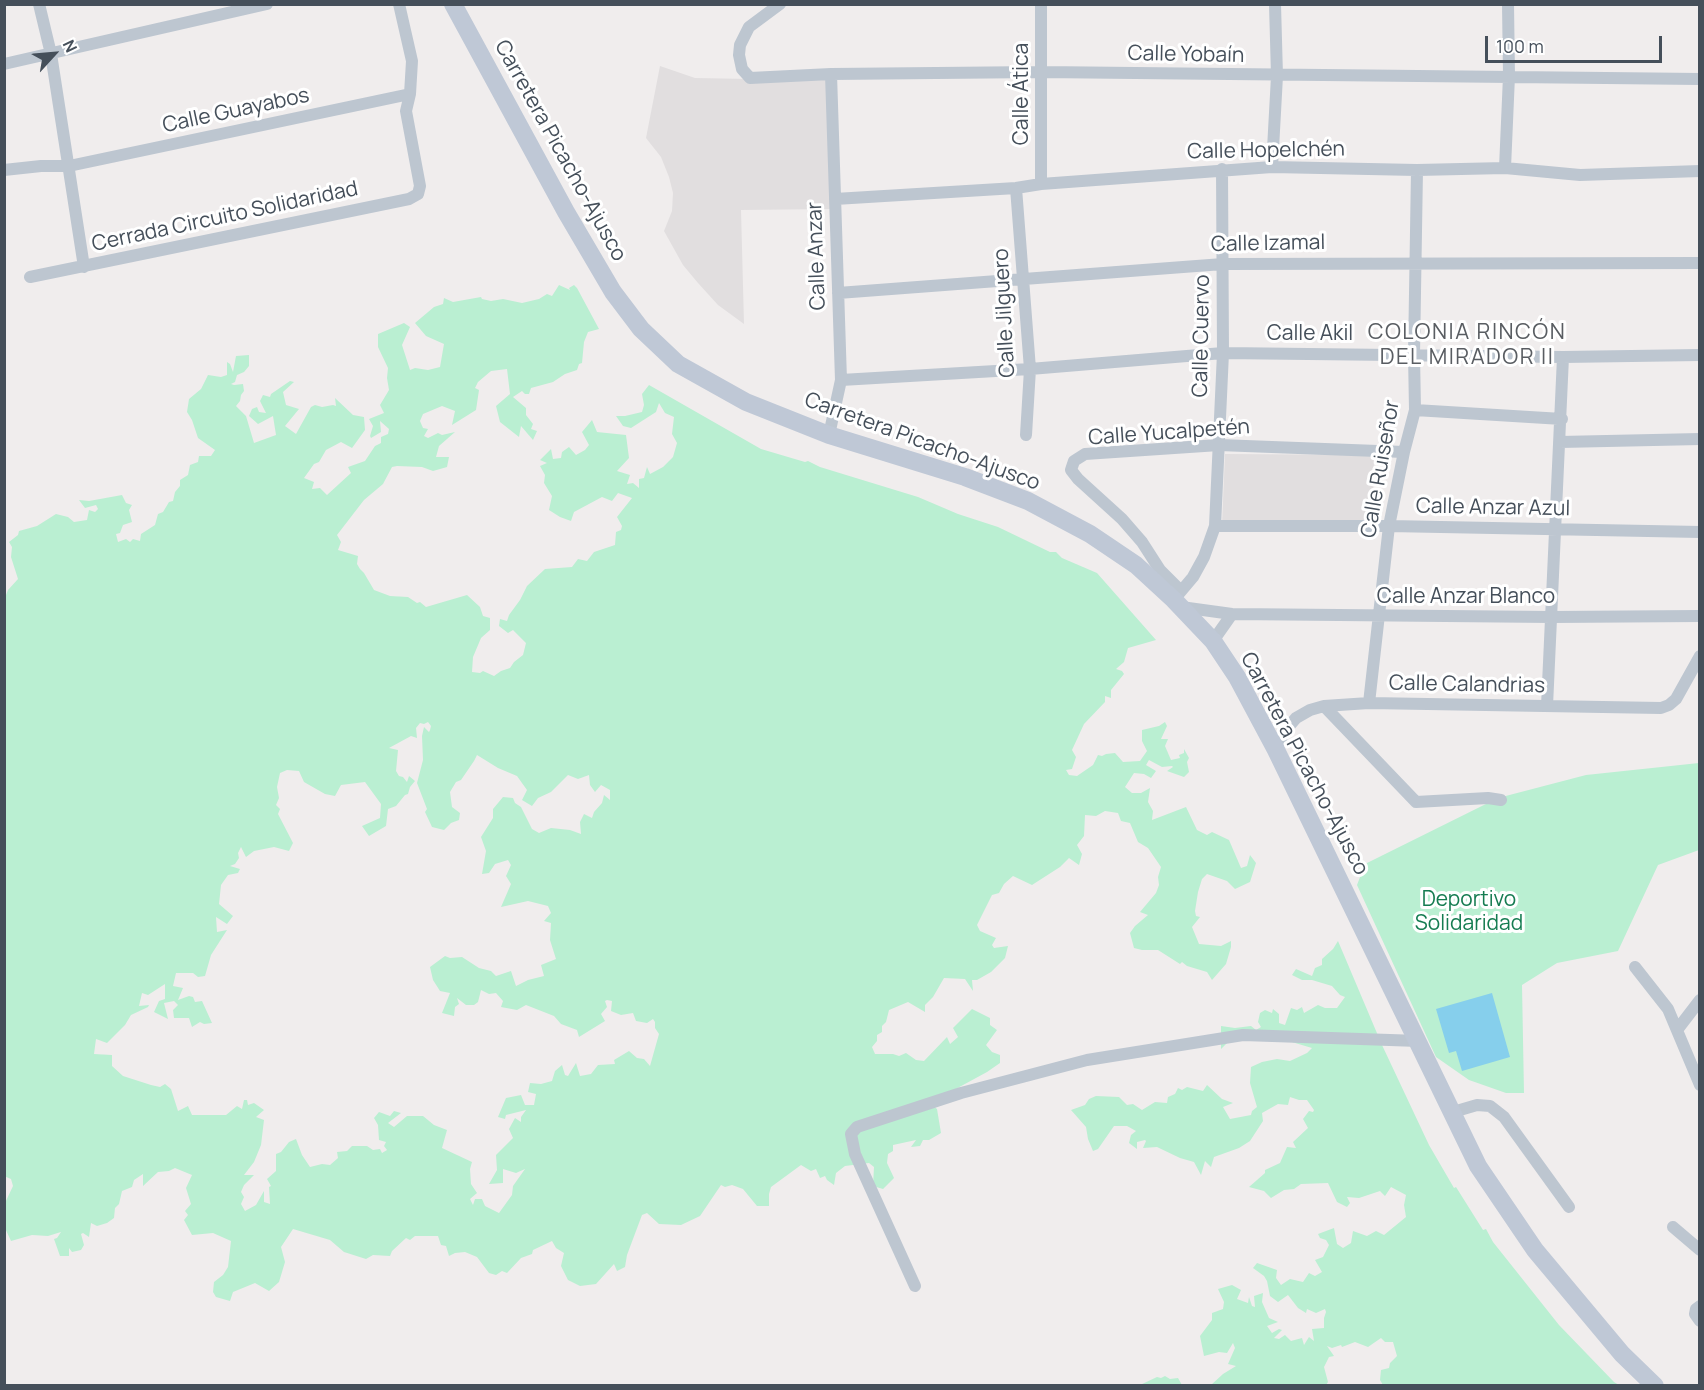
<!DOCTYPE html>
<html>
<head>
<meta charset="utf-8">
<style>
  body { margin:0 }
  #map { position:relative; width:1704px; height:1390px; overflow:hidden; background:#f0eded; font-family:Manrope,sans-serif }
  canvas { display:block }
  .frame { position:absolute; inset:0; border:6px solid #454f5a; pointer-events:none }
  .north { position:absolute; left:24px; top:24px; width:60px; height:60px; -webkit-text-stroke:4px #fff; paint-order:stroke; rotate:64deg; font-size:16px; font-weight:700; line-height:24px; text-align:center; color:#454f5a }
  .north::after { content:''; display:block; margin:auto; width:21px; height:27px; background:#454f5a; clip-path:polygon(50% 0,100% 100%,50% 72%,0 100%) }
  .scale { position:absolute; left:1485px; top:36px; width:177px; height:27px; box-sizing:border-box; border:3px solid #454f5a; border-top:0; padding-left:8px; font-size:18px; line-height:21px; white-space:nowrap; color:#454f5a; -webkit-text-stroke:4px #fff; paint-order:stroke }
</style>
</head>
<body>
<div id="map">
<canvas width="1704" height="1390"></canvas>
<div class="frame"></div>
<div class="north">N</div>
<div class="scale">100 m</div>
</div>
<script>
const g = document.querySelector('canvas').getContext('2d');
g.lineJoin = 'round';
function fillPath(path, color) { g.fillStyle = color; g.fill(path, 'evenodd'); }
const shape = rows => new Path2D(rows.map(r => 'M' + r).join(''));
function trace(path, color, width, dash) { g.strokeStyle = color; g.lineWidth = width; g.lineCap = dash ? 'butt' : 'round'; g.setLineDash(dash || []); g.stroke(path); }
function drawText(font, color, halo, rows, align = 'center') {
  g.font = font + ' Manrope,sans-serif'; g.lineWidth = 6; g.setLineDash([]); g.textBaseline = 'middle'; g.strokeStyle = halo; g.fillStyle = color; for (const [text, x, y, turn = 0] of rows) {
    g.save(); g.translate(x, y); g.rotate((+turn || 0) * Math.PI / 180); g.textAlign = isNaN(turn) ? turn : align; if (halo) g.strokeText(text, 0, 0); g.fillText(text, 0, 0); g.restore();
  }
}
const education = shape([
  [660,66,695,78,750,79,829,75,832,209,741,210,744,324,718,305,698,283,683,265,664,231,672,211,673,193,669,177,661,157,646,138],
  [1225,454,1374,455,1373,522,1222,525]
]);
const green = shape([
  [559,285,570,290,569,288,574,285,577,288,599,329,588,332,584,342,582,363,579,364,577,370,565,374,553,382,531,388,529,394,525,394,522,391,513,397,526,408,526,415,533,424,531,429,537,431,533,440,521,426,519,437,500,422,496,406,510,394,507,369,491,371,478,382,475,388,479,390,476,410,452,425,455,411,442,406,423,414,420,421,423,428,428,429,424,436,428,438,438,433,442,435,455,432,439,446,436,457,449,457,447,467,433,471,422,467,397,466,392,467,383,484,364,500,337,535,341,542,338,550,358,556,357,564,360,569,364,573,374,590,390,596,408,597,417,603,420,602,426,607,467,595,480,607,483,616,490,618,490,630,481,638,473,657,472,672,480,673,483,671,494,676,501,671,510,668,514,662,523,655,526,643,513,630,508,633,499,626,500,619,507,621,509,615,520,600,527,586,545,569,572,567,578,559,587,561,594,552,615,545,616,532,621,530,622,526,617,517,632,498,618,493,612,501,602,497,574,512,571,521,560,517,549,510,552,496,544,483,545,475,540,466,547,463,540,460,551,449,553,459,561,458,562,452,569,447,576,455,585,450,589,445,582,432,592,420,597,432,626,435,629,458,617,471,630,475,627,484,633,483,639,488,639,479,644,478,647,467,650,474,663,467,673,457,677,443,672,434,674,417,665,413,659,403,656,412,631,428,623,426,616,416,625,416,642,412,644,405,642,394,649,385,761,449,805,462,808,461,820,467,918,497,958,514,998,527,1050,552,1056,552,1062,558,1097,573,1156,640,1128,648,1124,662,1116,669,1122,671,1124,674,1111,690,1111,698,1105,696,1105,702,1084,724,1072,750,1076,757,1072,769,1066,770,1069,775,1077,776,1093,765,1098,755,1102,756,1106,754,1115,753,1123,762,1140,761,1147,751,1142,741,1142,730,1159,726,1165,722,1167,726,1161,739,1168,739,1165,746,1171,760,1180,758,1179,755,1184,753,1184,749,1189,758,1187,762,1189,772,1184,777,1167,771,1173,767,1172,766,1162,767,1149,760,1146,765,1156,771,1151,778,1144,774,1134,773,1125,787,1132,793,1141,793,1150,788,1148,802,1153,811,1152,820,1186,807,1197,830,1207,835,1212,832,1229,840,1241,868,1247,866,1250,855,1256,863,1250,882,1235,889,1227,881,1207,874,1202,879,1198,892,1195,911,1196,916,1200,917,1192,927,1199,944,1221,946,1231,941,1231,947,1226,964,1212,980,1207,972,1187,966,1182,962,1180,964,1158,950,1142,950,1134,948,1130,933,1135,926,1148,915,1140,912,1156,893,1159,885,1158,877,1161,867,1148,848,1138,842,1130,823,1121,821,1118,813,1105,811,1096,816,1085,815,1084,836,1077,845,1082,854,1079,865,1069,858,1060,867,1032,885,1013,876,1004,884,999,893,992,895,977,925,980,931,996,938,992,945,994,948,1008,946,1005,958,991,972,977,980,972,980,973,991,965,979,944,978,933,997,925,1005,925,1012,908,1002,889,1010,886,1022,882,1026,882,1032,877,1035,877,1041,872,1047,875,1054,893,1054,899,1056,906,1053,916,1060,924,1061,947,1037,950,1044,958,1037,953,1028,972,1009,990,1018,990,1025,997,1030,986,1045,992,1052,1000,1055,1000,1063,987,1072,930,1103,937,1109,941,1133,929,1140,923,1140,920,1146,911,1147,916,1140,893,1145,893,1151,888,1154,887,1163,894,1178,883,1189,873,1186,874,1167,869,1163,845,1166,836,1173,834,1185,827,1180,825,1176,820,1178,816,1169,811,1171,801,1165,771,1187,769,1194,769,1206,757,1206,743,1189,732,1185,725,1187,721,1185,700,1216,681,1225,659,1224,647,1213,642,1215,627,1255,625,1267,617,1271,614,1264,596,1284,580,1286,568,1280,561,1266,564,1253,556,1248,552,1241,533,1250,532,1254,521,1258,507,1273,502,1271,496,1275,489,1273,477,1257,465,1252,455,1253,449,1256,446,1246,441,1245,438,1236,415,1236,410,1240,406,1238,392,1251,390,1256,373,1255,366,1259,344,1252,330,1240,293,1229,281,1247,285,1262,279,1282,269,1291,255,1283,233,1292,230,1301,216,1297,213,1292,214,1282,223,1275,228,1267,231,1241,213,1233,192,1235,184,1220,188,1215,185,1211,191,1204,186,1188,192,1175,175,1168,169,1171,158,1172,143,1186,143,1174,134,1180,132,1187,122,1191,119,1204,115,1208,114,1218,107,1223,97,1226,91,1223,89,1237,83,1233,81,1234,84,1245,81,1250,72,1252,69,1248,69,1256,60,1256,54,1239,57,1238,61,1232,48,1236,32,1235,11,1241,5,1228,5,1203,13,1186,11,1179,4,1176,4,600,8,590,18,579,11,557,12,547,9,542,18,535,19,531,37,526,56,514,68,517,74,522,87,520,89,510,95,512,98,509,96,505,85,508,79,500,89,501,122,495,126,503,132,505,129,510,132,522,123,525,120,533,116,534,118,542,126,539,130,542,133,539,140,541,141,534,155,525,158,514,163,512,169,502,173,501,175,492,180,486,180,480,188,475,190,465,198,462,199,456,211,456,215,450,198,438,192,420,187,412,189,399,201,389,208,375,221,377,227,375,227,362,230,364,233,372,236,356,249,355,249,366,244,372,237,375,235,382,231,384,234,385,243,384,244,391,241,395,240,401,236,406,246,416,254,443,276,435,273,416,258,424,249,416,252,409,257,407,259,412,266,413,260,401,263,395,270,397,271,394,290,381,294,382,283,392,286,405,299,409,285,426,296,434,311,407,315,405,322,407,333,405,336,406,335,398,353,415,364,417,365,430,352,448,341,442,326,450,319,462,314,464,304,478,314,482,312,489,320,488,327,495,351,473,348,467,365,461,375,446,381,443,381,437,388,434,389,429,380,421,381,432,371,438,370,436,373,426,369,419,384,413,380,405,389,390,387,378,388,368,378,347,378,334,404,323,410,327,402,345,410,370,415,368,428,370,440,367,444,344,426,336,415,323,434,307,443,304,444,298,453,302,481,297,482,299,491,301,503,299,522,303,539,299,547,294,552,296],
  [428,722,431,726,430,730,429,732,424,727,422,736,423,760,417,783,427,809,425,812,432,827,444,830,451,823,459,820,460,813,452,807,450,792,456,782,461,780,474,761,477,755,498,768,517,776,527,790,522,800,532,806,538,798,551,792,568,775,578,779,589,775,590,785,595,792,601,785,610,790,610,800,604,795,602,803,594,812,592,818,584,814,580,822,581,834,570,830,551,828,539,833,532,829,521,807,515,803,513,798,503,797,493,809,493,818,481,837,486,851,482,874,489,873,495,864,508,860,511,865,506,876,511,884,501,907,528,901,548,906,551,913,544,921,551,923,550,940,556,959,541,965,544,976,528,980,516,986,511,971,496,976,491,971,479,968,462,957,450,958,445,956,430,967,433,980,440,991,450,993,442,1013,454,1016,455,1007,459,1004,457,998,466,1005,474,1005,478,1002,481,990,489,994,496,993,503,1001,501,1007,517,1010,526,1005,554,1016,561,1024,577,1030,579,1037,605,1021,601,1014,607,1007,605,1001,607,1000,612,1001,611,1011,621,1015,633,1013,636,1021,647,1023,653,1019,655,1022,655,1028,659,1034,650,1066,644,1059,637,1058,629,1051,614,1060,615,1064,598,1065,591,1074,580,1076,576,1063,568,1076,565,1075,562,1065,555,1071,552,1081,541,1084,530,1083,528,1092,536,1094,534,1105,525,1105,521,1095,506,1098,498,1117,505,1119,506,1115,526,1110,521,1117,521,1122,515,1118,509,1129,513,1138,496,1155,497,1170,489,1184,503,1183,503,1169,516,1173,525,1169,513,1186,512,1195,499,1213,485,1206,482,1199,475,1199,473,1205,470,1199,477,1193,471,1184,470,1169,472,1162,442,1148,447,1130,434,1125,423,1116,407,1116,394,1127,388,1123,401,1113,394,1111,390,1116,379,1112,374,1118,378,1125,379,1140,386,1142,384,1146,387,1150,382,1153,380,1149,373,1150,367,1146,352,1146,347,1151,337,1152,338,1158,330,1165,322,1164,310,1167,302,1155,296,1139,289,1142,281,1152,276,1154,276,1171,267,1179,271,1186,269,1187,270,1204,264,1202,264,1191,256,1205,245,1211,241,1204,244,1197,241,1192,244,1185,254,1175,244,1175,254,1162,261,1145,264,1120,256,1117,264,1110,254,1103,248,1105,247,1100,244,1100,242,1109,237,1106,226,1115,192,1115,188,1106,178,1111,171,1089,165,1084,160,1087,151,1085,123,1076,112,1066,112,1055,94,1054,96,1039,107,1043,125,1025,131,1015,148,1007,149,1005,139,1006,142,993,148,995,165,984,165,999,159,1001,154,1012,168,1019,164,1003,174,1001,178,1005,173,1010,174,1018,189,1018,192,1027,200,1022,204,1024,212,1023,202,1001,195,1002,193,997,189,996,178,1000,183,988,173,986,176,973,193,973,198,977,205,976,211,955,227,930,217,932,216,917,227,924,233,916,219,904,221,885,228,875,238,873,240,869,230,866,235,864,239,858,238,853,241,847,246,857,254,851,274,847,289,851,293,843,278,814,280,809,276,805,279,798,277,787,280,773,287,770,299,771,304,782,325,794,335,796,341,785,365,782,381,804,380,818,362,826,369,836,386,826,388,809,396,806,405,795,408,794,410,787,415,781,409,776,407,782,403,777,399,776,396,771,398,750,389,748,411,736,417,738,416,728,420,723,424,724],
  [1699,763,1699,850,1658,865,1618,951,1557,963,1522,985,1524,1093,1506,1093,1469,1080,1436,1057,1357,885,1365,864,1498,798,1586,775],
  [1338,941,1382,1045,1429,1145,1454,1188,1456,1187,1483,1230,1486,1229,1493,1242,1559,1325,1614,1382,1619,1385,1383,1385,1380,1380,1381,1370,1389,1368,1390,1363,1397,1356,1393,1342,1385,1342,1381,1338,1368,1347,1355,1342,1342,1347,1341,1345,1332,1348,1327,1346,1334,1356,1329,1357,1324,1367,1328,1382,1326,1385,1211,1385,1223,1374,1236,1366,1228,1364,1235,1348,1233,1343,1227,1353,1219,1352,1204,1356,1200,1336,1212,1320,1212,1313,1223,1309,1224,1302,1218,1289,1232,1285,1241,1290,1237,1299,1248,1303,1249,1297,1252,1306,1255,1307,1254,1296,1263,1293,1262,1302,1269,1318,1278,1322,1267,1326,1272,1333,1279,1329,1282,1330,1274,1338,1279,1339,1285,1335,1291,1341,1302,1338,1304,1345,1309,1337,1314,1341,1312,1329,1324,1328,1324,1318,1326,1312,1325,1309,1316,1313,1307,1309,1306,1313,1298,1308,1288,1295,1278,1302,1270,1296,1267,1281,1264,1276,1253,1268,1257,1263,1277,1270,1276,1278,1281,1285,1290,1279,1303,1282,1309,1273,1315,1276,1322,1272,1315,1260,1323,1257,1329,1245,1326,1240,1320,1238,1318,1234,1334,1228,1337,1244,1343,1248,1351,1243,1353,1231,1367,1236,1376,1231,1384,1235,1406,1217,1404,1205,1406,1195,1391,1187,1385,1196,1380,1191,1359,1198,1347,1197,1350,1203,1347,1207,1337,1202,1328,1183,1301,1184,1294,1189,1284,1190,1271,1198,1264,1191,1249,1187,1265,1173,1265,1170,1280,1163,1287,1147,1296,1148,1293,1142,1308,1128,1303,1119,1309,1111,1313,1112,1314,1110,1307,1100,1299,1100,1290,1097,1288,1105,1278,1104,1262,1113,1263,1121,1250,1141,1239,1148,1214,1157,1211,1167,1205,1161,1201,1175,1194,1162,1180,1158,1157,1147,1143,1148,1146,1141,1145,1140,1137,1142,1137,1149,1129,1143,1131,1135,1136,1131,1127,1126,1114,1126,1098,1149,1093,1151,1088,1139,1086,1127,1071,1110,1085,1105,1089,1099,1096,1096,1119,1097,1127,1105,1133,1104,1142,1110,1155,1102,1167,1103,1168,1097,1175,1094,1178,1088,1182,1090,1187,1087,1203,1091,1207,1085,1222,1099,1233,1103,1223,1107,1230,1119,1251,1115,1252,1111,1257,1107,1250,1083,1251,1067,1262,1062,1277,1059,1290,1061,1307,1053,1312,1048,1285,1040,1231,1039,1221,1049,1221,1026,1235,1028,1251,1026,1256,1030,1261,1027,1258,1022,1260,1013,1265,1010,1272,1013,1273,1009,1279,1014,1279,1023,1285,1025,1291,1008,1297,1010,1302,1007,1304,1013,1318,1005,1325,1008,1337,1008,1345,997,1340,995,1332,986,1312,980,1302,980,1292,975,1296,969,1312,976,1315,968,1322,965,1322,959,1333,949],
  [1165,1376,1170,1379,1178,1378,1182,1385,1140,1385,1157,1377,1161,1378]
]);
const water = shape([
  [1492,993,1510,1057,1462,1071,1456,1051,1449,1053,1436,1009]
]);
const minor = shape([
  [39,4,51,54,84,267],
  [780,4,749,27,740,45,739,55,742,69,750,78,831,74,1041,72,1700,79],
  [4,64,267,4],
  [1272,167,1277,76,1275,4],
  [1505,168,1509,76,1508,4],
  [4,170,41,166,69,166,410,94],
  [1041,184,1041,4],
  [1016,188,1030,369,1026,435],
  [835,199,1016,188,1041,184,1272,167,1417,170,1505,168,1580,175,1700,171],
  [30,277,409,199,418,194,420,186,406,111,410,94,412,61,399,4],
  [838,293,1223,264,1700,263],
  [841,380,1030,369,1223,353,1563,357,1700,355],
  [1415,410,1562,419],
  [829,435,841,380,831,74],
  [1560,442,1700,439],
  [1215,526,1389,526,1700,532],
  [1180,590,1160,570,1142,542,1122,519,1078,479,1071,470,1074,461,1085,454,1219,445,1404,452],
  [1177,596,1193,577,1204,557,1215,526,1223,353,1222,169],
  [1181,607,1232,614,1552,617,1700,616],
  [1213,641,1232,614],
  [1369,703,1389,526,1404,452,1415,410,1414,354,1417,170],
  [1324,706,1416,802,1488,798,1501,800],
  [1547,706,1563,357],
  [1276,750,1284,732,1296,718,1310,710,1324,706,1369,703,1661,708,1669,705,1676,699,1700,656],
  [1635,967,1668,1009,1700,1085],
  [1677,1030,1700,1000],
  [1453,1112,1477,1105,1490,1106,1504,1117,1569,1207],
  [1673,1227,1700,1250],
  [915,1286,855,1154,851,1134,857,1127,961,1093,1087,1060,1243,1035,1419,1041],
  [1700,1306,1696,1309,1695,1314,1700,1321]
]);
const secondary = shape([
  [453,4,566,212,613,292,641,329,678,364,746,402,829,435,965,477,1028,501,1090,534,1136,565,1174,600,1213,641,1237,677,1276,750,1478,1166,1535,1250,1622,1354,1655,1386]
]);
const streetNames = [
  ["Calle Yobaín",1186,55,1],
  ["Calle Ática",1022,94,-90],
  ["Calle Guayabos",236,111,-12],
  ["Carretera Picacho-Ajusco",560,151,61],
  ["Calle Hopelchén",1266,151,-1],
  ["Cerrada Circuito Solidaridad",225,217,-12],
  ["Calle Izamal",1268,244,-1],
  ["Calle Anzar",817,256,-92],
  ["Calle Jilguero",1005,313,-93],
  ["Calle Akil",1310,334],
  ["Calle Cuervo",1202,336,-89],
  ["Calle Yucalpetén",1169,433,-4],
  ["Carretera Picacho-Ajusco",922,442,20],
  ["Calle Ruiseñor",1381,469,-80],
  ["Calle Anzar Azul",1493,508,1],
  ["Calle Anzar Blanco",1466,597],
  ["Calle Calandrias",1467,685,1],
  ["Carretera Picacho-Ajusco",1304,764,62]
];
const parkNames = [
  ["Deportivo",1469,900],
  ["Solidaridad",1469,924]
];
const neighbourhoodNames = [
  ["COLONIA RINCÓN",1467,333],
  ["DEL MIRADOR II",1467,358]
];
fillPath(education, '#e1dedf');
fillPath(green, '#baefd2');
fillPath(water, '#86cfec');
trace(minor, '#bdc6d0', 12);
trace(secondary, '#bfc8d6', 18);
drawText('21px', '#454f5a', '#fff', streetNames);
drawText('21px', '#157c51', '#fff', parkNames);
g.letterSpacing = '1.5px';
drawText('22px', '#595d62', '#fff', neighbourhoodNames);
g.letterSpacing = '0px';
</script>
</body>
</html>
